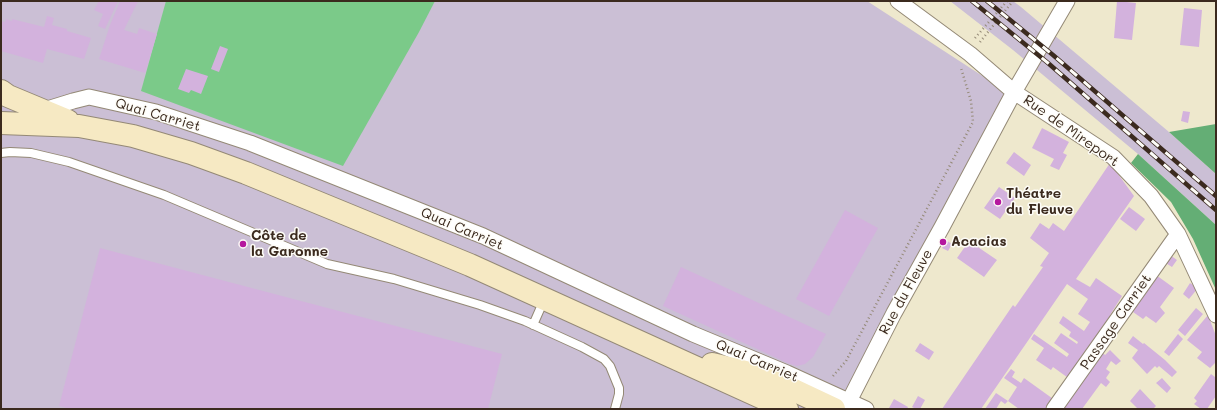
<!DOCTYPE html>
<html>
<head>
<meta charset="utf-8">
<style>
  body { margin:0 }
  #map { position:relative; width:1217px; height:410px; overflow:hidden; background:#eee8cd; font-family:Mali,sans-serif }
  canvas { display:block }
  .frame { position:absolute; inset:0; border:2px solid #3b2a1e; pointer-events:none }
</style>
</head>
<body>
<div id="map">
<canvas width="1217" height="410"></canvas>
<div class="frame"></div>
</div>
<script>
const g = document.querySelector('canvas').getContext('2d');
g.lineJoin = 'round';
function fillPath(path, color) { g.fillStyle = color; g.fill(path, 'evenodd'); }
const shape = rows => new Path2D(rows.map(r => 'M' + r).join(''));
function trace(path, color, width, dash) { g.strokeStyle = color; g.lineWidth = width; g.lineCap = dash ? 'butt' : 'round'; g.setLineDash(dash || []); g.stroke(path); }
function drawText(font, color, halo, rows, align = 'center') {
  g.font = font + ' Mali,sans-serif'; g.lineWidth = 3; g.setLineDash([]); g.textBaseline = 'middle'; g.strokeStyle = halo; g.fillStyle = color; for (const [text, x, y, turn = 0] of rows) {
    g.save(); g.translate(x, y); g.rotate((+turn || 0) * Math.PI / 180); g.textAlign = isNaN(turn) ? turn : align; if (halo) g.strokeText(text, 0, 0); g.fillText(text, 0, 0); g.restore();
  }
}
const industrial = shape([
  [1,1,867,1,1018,99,849,409,1,409],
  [950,1,1013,1,1021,7,1169,132,1216,174,1216,225,1138,154,1013,50]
]);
const green = shape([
  [166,1,435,1,419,32,343,166,141,91]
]);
const forest = shape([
  [1216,124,1216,174,1169,132],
  [1138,154,1216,225,1216,290,1193,239,1171,202,1131,163]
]);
const building = shape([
  [99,1,118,1,105,29,98,26,103,14,94,10],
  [120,1,138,1,124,30,137,34,139,28,157,34,145,73,99,59,110,25],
  [1117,1,1136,3,1132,40,1114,38],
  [1184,8,1202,10,1199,47,1180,45],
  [47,16,54,18,52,25,67,29,67,31,91,38,84,59,47,49,43,63,1,51,1,21,5,22,6,19,12,21,12,19,44,27],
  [220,46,228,49,219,72,211,69],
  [186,69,208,76,201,94,191,90,189,93,178,89],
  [1183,111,1190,112,1188,123,1181,121],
  [1042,128,1069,142,1063,153,1067,155,1059,170,1050,166,1054,159,1032,148],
  [1014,152,1031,165,1024,176,1006,163],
  [1110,163,1134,196,1076,279,1090,287,1096,278,1122,296,1110,315,1115,319,1071,380,1053,367,1051,370,1036,360,1044,348,1031,339,1034,334,1067,357,1069,354,1054,343,1061,333,1077,344,1078,342,1069,336,1071,332,1059,323,1063,316,1084,331,1090,322,1078,314,1088,299,1067,284,981,409,942,409,1013,305,1015,307,1043,267,1040,266,1049,253,1030,238,1040,223,1049,229,1053,223,1064,231],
  [999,187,1015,198,1000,219,984,208],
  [1129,207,1145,219,1136,231,1120,219],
  [845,210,878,228,829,316,796,299],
  [947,241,952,244,948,251,942,248],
  [969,241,997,260,984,277,957,258],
  [100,248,502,354,488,409,70,409,59,406],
  [1170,255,1177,260,1172,267,1164,262],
  [681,267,826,334,813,357,805,364,797,366,790,364,663,306],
  [1156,275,1174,288,1160,307,1165,313,1156,323,1146,316,1143,319,1133,312,1135,309,1133,307],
  [1190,283,1198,288,1189,299,1183,294],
  [1196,308,1203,314,1185,336,1178,330],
  [1208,315,1216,336,1216,362,1210,368,1197,358,1202,352,1187,340],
  [1178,334,1183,339,1169,356,1164,352],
  [1133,336,1143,344,1144,343,1165,360,1177,372,1172,377,1159,366,1157,368,1155,366,1147,374,1132,358,1138,350,1128,343],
  [920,343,934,352,929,360,915,351],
  [1110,350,1121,361,1116,365,1111,361,1106,369,1110,372,1106,378,1110,382,1106,387,1101,383,1082,409,1060,409,1101,351,1105,355],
  [1011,369,1015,372,1012,377,1021,383,1024,378,1056,401,1050,409,1019,409,1008,401,1017,387,1004,378],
  [1211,374,1215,377,1216,376,1216,396,1207,409,1201,409,1194,404,1197,401,1194,398],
  [1162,378,1171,388,1167,393,1156,383],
  [1140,389,1156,406,1153,409,1138,409,1130,401],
  [996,393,1008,401,1005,404,1001,401,996,409,985,409],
  [918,396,925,400,920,409,916,409,912,407],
  [894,399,908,407,907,409,889,408]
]);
const path = shape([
  [975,38,1007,1],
  [980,42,1013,1],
  [833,376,846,361,973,122,971,101,961,68]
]);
const service = shape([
  [1,153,10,152,31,153,69,162,164,195,327,264,394,279,480,305,525,321,582,347,604,359,610,366,619,388,619,394,615,409],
  [533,325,544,300]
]);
const minor = shape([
  [898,1,970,54,1014,92,1113,157,1151,196,1178,234,1216,315],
  [44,110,73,101,89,97,156,112,250,143,483,236,693,334,787,373,866,409],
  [845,409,894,313,942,227,1014,92,1067,1],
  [1054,409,1178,234]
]);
const secondary = shape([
  [1,91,8,96,68,121],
  [1,123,79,126,133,136,191,153,246,173,470,265,787,409],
  [712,364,766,377,834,409]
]);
const rail = shape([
  [972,1,1048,63,1216,210],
  [987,1,1053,55,1216,196]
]);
const markers = [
  [998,202,4,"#b5179e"],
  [943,242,4,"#b5179e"],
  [243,244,4,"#b5179e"]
];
const streetNames = [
  ["Quai Carriet",158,115,16],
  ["Rue de Mireport",1071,131,35],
  ["Quai Carriet",462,229,23],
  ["Rue du Fleuve",906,292,-61],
  ["Passage Carriet",1116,322,-55],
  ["Quai Carriet",757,361,23]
];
const poiNames = [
  ["Théatre",1006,194],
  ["du Fleuve",1006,210],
  ["Côte de",251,236],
  ["la Garonne",251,252],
  ["Acacias",951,242]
];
fillPath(industrial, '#cbbfd5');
fillPath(green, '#7bca89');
fillPath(forest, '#64ae75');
fillPath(building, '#d3b2dd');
trace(service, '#948976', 10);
trace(minor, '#948976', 17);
trace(secondary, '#948976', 24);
trace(path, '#948976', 2.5, [1, 3]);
trace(service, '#fff', 8);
trace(minor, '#fff', 15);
trace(secondary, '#f6e9c3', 22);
trace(rail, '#3b2a1e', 4.5);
trace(rail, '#fdfcf7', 3, [9]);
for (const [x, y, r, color] of markers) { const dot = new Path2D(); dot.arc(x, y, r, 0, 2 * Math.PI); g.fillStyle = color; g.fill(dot); trace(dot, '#fdfcf7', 1.5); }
drawText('14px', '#3b2a1e', '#fdfcf7', streetNames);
drawText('bold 14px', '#3b2a1e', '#fdfcf7', poiNames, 'left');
</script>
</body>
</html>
